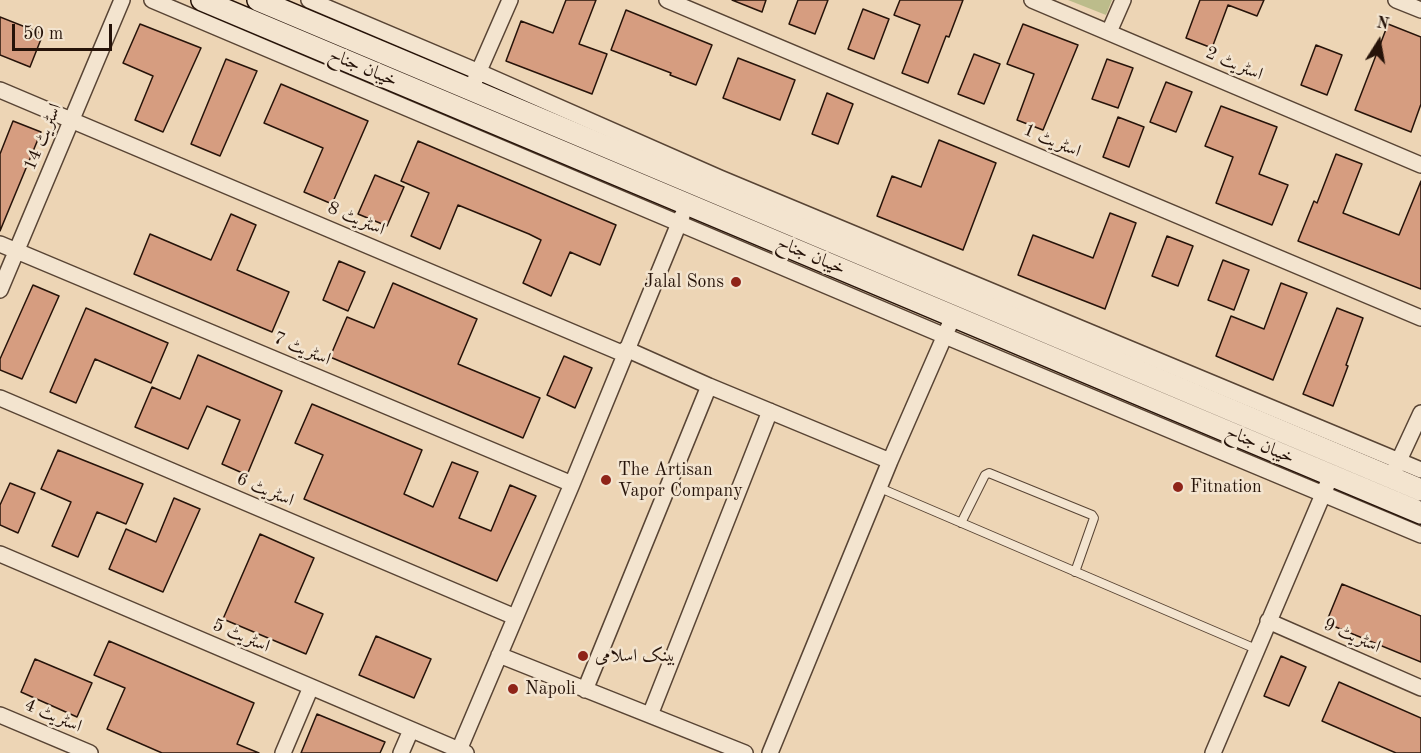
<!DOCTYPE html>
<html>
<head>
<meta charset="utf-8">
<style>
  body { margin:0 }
  #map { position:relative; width:1421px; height:753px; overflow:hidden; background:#edd5b5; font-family:"Old Standard TT",serif }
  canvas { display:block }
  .north { position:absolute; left:1349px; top:12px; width:60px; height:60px; -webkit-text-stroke:4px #f3e4cf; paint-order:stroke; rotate:11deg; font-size:16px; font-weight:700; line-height:24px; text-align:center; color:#261309 }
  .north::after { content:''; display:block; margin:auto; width:21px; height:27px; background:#261309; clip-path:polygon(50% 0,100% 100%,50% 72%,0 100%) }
  .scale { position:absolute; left:12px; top:24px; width:100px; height:27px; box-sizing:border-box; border:3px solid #261309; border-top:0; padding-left:8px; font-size:18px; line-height:21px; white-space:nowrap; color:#261309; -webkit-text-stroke:4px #f3e4cf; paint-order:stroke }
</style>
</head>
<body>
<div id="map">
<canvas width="1421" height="753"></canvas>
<div class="north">N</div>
<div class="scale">50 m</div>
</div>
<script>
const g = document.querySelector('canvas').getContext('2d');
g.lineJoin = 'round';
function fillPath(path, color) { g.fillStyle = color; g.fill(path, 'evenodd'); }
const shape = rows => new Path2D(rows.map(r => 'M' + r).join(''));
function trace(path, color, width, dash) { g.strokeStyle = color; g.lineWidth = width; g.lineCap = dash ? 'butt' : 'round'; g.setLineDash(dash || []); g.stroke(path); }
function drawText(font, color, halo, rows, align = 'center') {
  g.font = font + ' "Old Standard TT",Amiri,serif'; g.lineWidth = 5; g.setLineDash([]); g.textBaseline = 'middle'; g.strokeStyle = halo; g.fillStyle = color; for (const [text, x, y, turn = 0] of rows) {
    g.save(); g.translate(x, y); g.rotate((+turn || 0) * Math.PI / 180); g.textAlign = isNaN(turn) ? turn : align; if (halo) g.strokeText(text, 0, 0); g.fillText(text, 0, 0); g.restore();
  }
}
const green = shape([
  [1068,0,1112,0,1106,15]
]);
const building = shape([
  [566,0,596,0,579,44,607,54,592,94,506,61,521,21,553,33,566,0],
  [732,0,766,0,762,12,732,0],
  [798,0,828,0,815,34,789,24,798,0],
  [900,0,963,0,949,37,946,36,928,83,902,73,920,25,894,15,900,0],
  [1200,0,1264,0,1257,16,1228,5,1212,48,1186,38,1200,0],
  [863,9,889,19,874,59,848,49,863,9],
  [626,10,712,45,696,85,670,75,671,73,611,50,626,10],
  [0,17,43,34,30,67,0,55,0,17],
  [140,24,201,48,163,132,135,120,153,76,123,63,140,24],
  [1023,24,1078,45,1043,130,1017,120,1034,74,1007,64,1023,24],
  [1388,24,1421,37,1421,104,1411,132,1355,110,1388,24],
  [1316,45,1342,55,1327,95,1301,85,1316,45],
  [974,54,1000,64,984,104,958,94,974,54],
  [738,58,795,80,780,120,723,98,738,58],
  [226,59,257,71,220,156,191,144,226,59],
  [1107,59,1133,68,1118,108,1092,99,1107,59],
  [1166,82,1192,92,1176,132,1150,122,1166,82],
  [281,84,368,121,332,204,304,192,323,148,264,123,281,84],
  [827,93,853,104,838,144,812,134,827,93],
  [1221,106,1277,127,1259,174,1288,185,1272,225,1216,203,1233,157,1205,146,1221,106],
  [1118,117,1144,127,1129,167,1103,157,1118,117],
  [13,121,41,132,0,231,0,154,13,121],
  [939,140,996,163,963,250,877,216,892,176,921,187,939,140],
  [418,141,616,225,600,265,570,252,551,296,523,283,541,240,529,234,458,205,440,249,411,236,429,193,401,181,418,141],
  [1336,154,1362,164,1343,213,1399,235,1421,181,1421,289,1298,241,1314,201,1317,203,1336,154],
  [375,175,404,187,387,226,358,214,375,175],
  [1110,213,1136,223,1105,309,1018,275,1033,235,1093,258,1110,213],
  [231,214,256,225,237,270,289,292,272,332,134,274,150,234,211,260,231,214],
  [1167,236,1193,246,1178,286,1152,276,1167,236],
  [1223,260,1249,270,1234,310,1208,300,1223,260],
  [339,261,365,272,348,311,323,300,339,261],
  [393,283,477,319,458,364,540,398,523,438,330,357,347,317,374,328,393,283],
  [1281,283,1307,293,1273,380,1216,356,1231,316,1264,329,1281,283],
  [33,285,59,296,22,379,0,370,0,359,33,285],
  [86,308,168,343,151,383,95,359,76,403,50,392,86,308],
  [1337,308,1363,318,1346,365,1348,366,1333,406,1303,394,1337,308],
  [198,355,282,391,247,475,222,464,240,420,207,406,188,449,135,427,152,387,180,399,198,355],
  [564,356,592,368,575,408,547,395,564,356],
  [312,404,422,450,404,494,433,507,452,462,478,472,459,518,491,531,510,485,536,496,497,581,304,499,323,455,295,443,312,404],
  [58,450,143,484,126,524,97,512,78,557,52,546,71,502,41,489,58,450],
  [10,483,35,493,18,533,0,525,0,505,10,483],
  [174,498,200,509,163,592,109,569,126,529,156,542,174,498],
  [260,534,314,558,295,602,323,614,306,654,223,619,260,534],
  [1342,584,1421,616,1421,662,1326,623,1342,584],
  [376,636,431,659,414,698,359,675,376,636],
  [109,641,254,703,237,744,259,753,162,753,107,729,125,688,94,675,109,641],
  [1281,656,1306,667,1289,706,1264,696,1281,656],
  [35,659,92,683,77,717,21,692,35,659],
  [1339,682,1421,718,1421,753,1396,753,1322,721,1339,682],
  [317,714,385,742,380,753,301,753,317,714]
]);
const service = shape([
  [880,488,1256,649],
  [961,523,985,475,989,473,1092,515,1094,518,1075,572]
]);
const minor = shape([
  [152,0,945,336,1421,535],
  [309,0,479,72,720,178,1421,470],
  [667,0,1421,318],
  [1032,0,1421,165],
  [1396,0,1421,10],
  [1109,32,1123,0],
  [475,80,510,0],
  [0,90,624,354],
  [0,244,572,484],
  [0,290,122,0],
  [626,349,709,386,890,461],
  [0,398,515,617],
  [1395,469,1421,413],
  [0,554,466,753],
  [1268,621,1421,688],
  [499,655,745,753],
  [585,690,709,386],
  [0,715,90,753],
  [650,715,770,411],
  [459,750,572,484,682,216],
  [283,753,311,687],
  [401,753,411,730],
  [770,753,890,461,949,326],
  [1213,753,1327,485]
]);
const secondary = shape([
  [202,0,1421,513],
  [258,0,1421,490]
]);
const markers = [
  [736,282,6,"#8f2418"],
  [606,480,6,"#8f2418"],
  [1178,487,6,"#8f2418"],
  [583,656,6,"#8f2418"],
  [513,689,6,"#8f2418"]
];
const streetNames = [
  ["اسٹریٹ 2",1234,64,23],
  ["خیبان جناح",363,68,23],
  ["اسٹریٹ 14",43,137,-67],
  ["اسٹریٹ 1",1052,141,23],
  ["اسٹریٹ 8",356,219,23],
  ["خیبان جناح",811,256,23],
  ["اسٹریٹ 7",302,349,23],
  ["خیبان جناح",1260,445,23],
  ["اسٹریٹ 6",265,490,23],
  ["اسٹریٹ 5",241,636,23],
  ["اسٹریٹ 9",1352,636,24],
  ["اسٹریٹ 4",53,716,23]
];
const poiNames = [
  ["Jalal Sons",724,282,"right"],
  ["The Artisan",618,470],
  ["Vapor Company",618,491],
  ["Fitnation",1190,487],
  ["بینک اسلامی",595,656],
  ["Napoli",525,689]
];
fillPath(green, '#bcbc8b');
fillPath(building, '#d69d80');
trace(building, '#261309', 1.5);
trace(service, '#584434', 10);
trace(minor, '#584434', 18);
trace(secondary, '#261309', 24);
trace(service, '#f3e4cf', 8);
trace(minor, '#f3e4cf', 15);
trace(secondary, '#f3e4cf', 21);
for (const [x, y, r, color] of markers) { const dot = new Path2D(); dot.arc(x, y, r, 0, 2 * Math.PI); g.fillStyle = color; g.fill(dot); trace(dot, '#f3e4cf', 2); }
drawText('18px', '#261309', '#f3e4cf', streetNames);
drawText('18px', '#261309', '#f3e4cf', poiNames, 'left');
</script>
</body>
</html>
